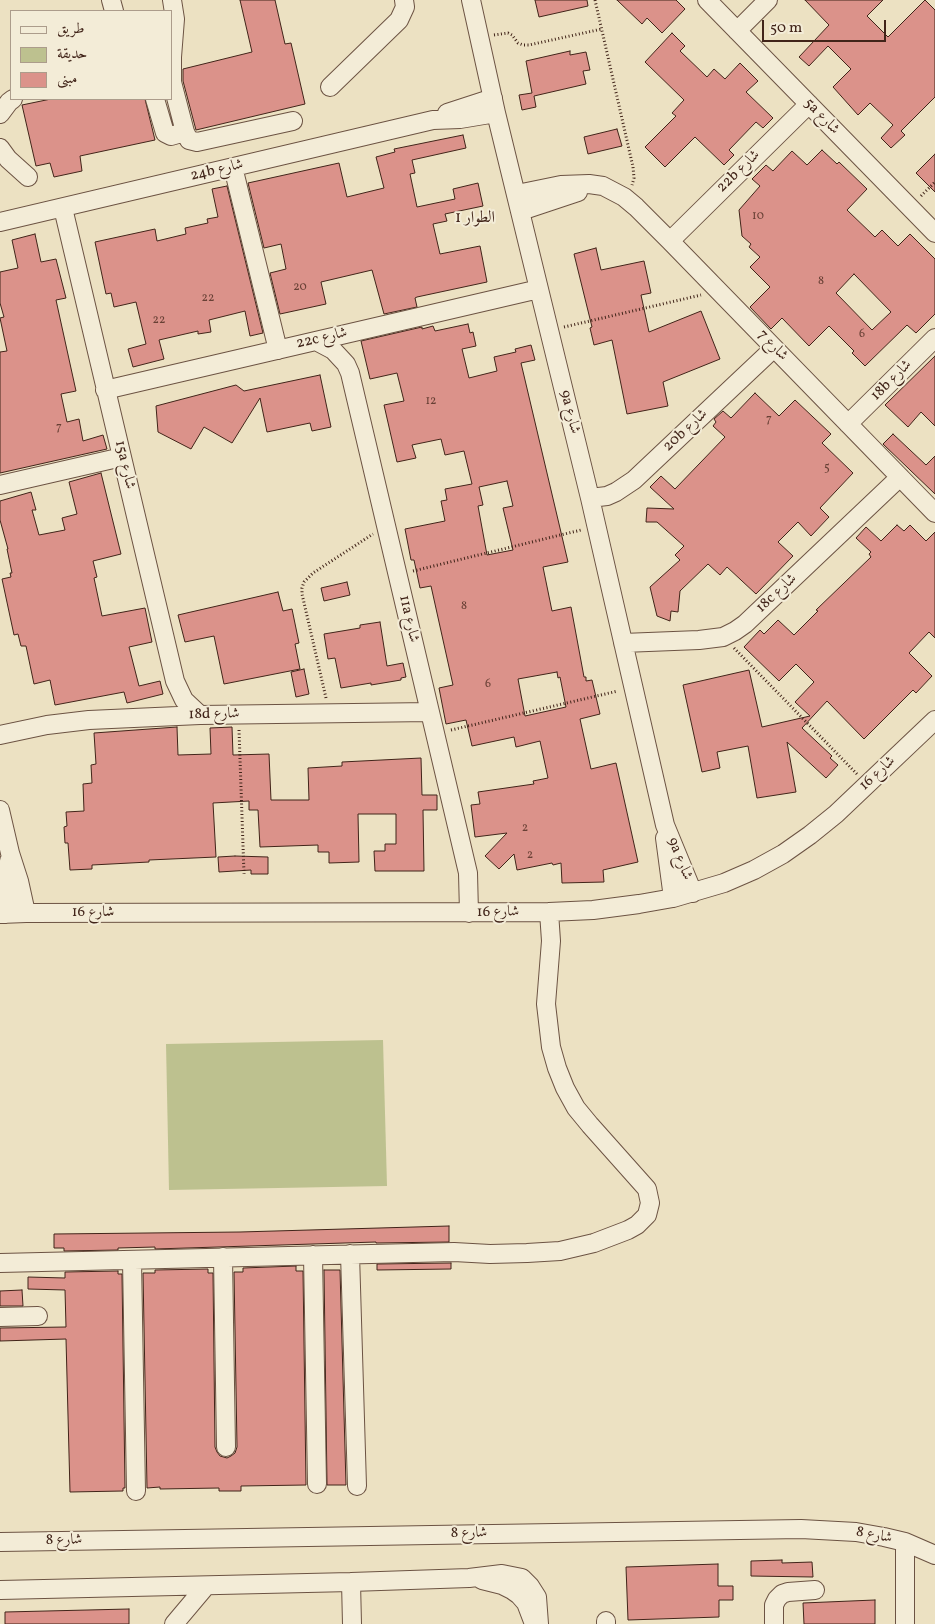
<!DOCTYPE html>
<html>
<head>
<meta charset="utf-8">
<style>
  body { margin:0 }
  #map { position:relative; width:935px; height:1624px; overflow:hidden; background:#ece1c2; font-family:Vollkorn,Amiri,serif }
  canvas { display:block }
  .legend { position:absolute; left:10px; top:10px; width:162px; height:90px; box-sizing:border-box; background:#f3ecd7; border:1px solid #ac9c8b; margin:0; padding:6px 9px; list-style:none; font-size:15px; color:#412419 }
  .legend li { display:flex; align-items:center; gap:10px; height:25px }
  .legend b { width:25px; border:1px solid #ac9c8b }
  .scale { position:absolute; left:762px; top:20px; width:124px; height:22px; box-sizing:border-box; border:2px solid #412419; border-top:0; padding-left:6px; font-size:15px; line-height:18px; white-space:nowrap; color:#412419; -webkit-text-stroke:4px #f3ecd7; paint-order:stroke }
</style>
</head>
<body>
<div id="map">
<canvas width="935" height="1624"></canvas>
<ul class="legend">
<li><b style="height:6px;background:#f3ecd7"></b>طريق</li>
<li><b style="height:14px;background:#bdc18f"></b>حديقة</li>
<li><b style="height:14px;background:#db928a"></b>مبنى</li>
</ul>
<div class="scale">50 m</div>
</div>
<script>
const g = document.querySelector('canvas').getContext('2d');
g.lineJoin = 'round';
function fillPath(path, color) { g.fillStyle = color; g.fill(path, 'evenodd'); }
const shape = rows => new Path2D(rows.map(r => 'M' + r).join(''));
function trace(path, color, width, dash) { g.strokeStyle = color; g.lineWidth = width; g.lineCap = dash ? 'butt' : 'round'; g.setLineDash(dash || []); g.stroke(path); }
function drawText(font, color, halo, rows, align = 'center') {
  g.font = font + ' Vollkorn,Amiri,serif'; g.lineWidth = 4; g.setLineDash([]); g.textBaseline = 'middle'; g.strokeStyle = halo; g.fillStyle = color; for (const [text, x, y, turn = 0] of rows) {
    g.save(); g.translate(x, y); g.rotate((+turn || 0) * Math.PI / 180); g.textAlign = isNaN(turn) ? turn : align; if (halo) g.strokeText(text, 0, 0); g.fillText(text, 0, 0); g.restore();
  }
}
const green = shape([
  [383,1040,387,1186,169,1190,166,1044]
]);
const building = shape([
  [240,0,275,0,285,44,291,43,305,104,196,130,183,81,183,69,252,52,240,0],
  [535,0,587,0,588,6,539,17,535,0],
  [617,0,676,0,685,9,662,33,647,18,642,24,617,0],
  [805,0,883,0,867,16,888,37,925,0,935,10,935,97,901,131,905,135,891,148,881,138,893,125,870,103,858,115,833,87,851,69,828,46,809,66,799,57,829,25,805,0],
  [672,33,685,46,680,51,707,77,714,69,725,79,740,63,758,81,746,92,773,118,763,128,756,122,729,150,734,155,724,165,695,137,665,167,645,147,676,116,672,113,684,100,645,62,672,33],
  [570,51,570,55,586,52,590,70,583,71,586,84,534,96,536,107,522,110,519,95,532,93,526,61,570,51],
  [51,99,145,99,155,140,80,156,82,171,54,177,50,163,36,166,22,105,51,99],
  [617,129,622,146,588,154,584,137,617,129],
  [463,135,466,148,412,160,415,173,410,174,417,207,455,199,453,189,478,183,483,206,445,214,447,221,433,224,440,254,480,246,487,282,417,297,415,298,417,307,384,314,372,270,321,282,326,304,280,314,270,273,286,269,281,244,264,248,248,183,339,163,347,197,384,188,376,157,395,152,394,149,463,135],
  [822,150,837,164,839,162,867,189,847,210,875,237,882,230,898,246,910,234,935,259,935,314,916,333,907,325,865,366,852,353,854,351,829,326,809,346,782,318,771,329,750,307,770,287,750,267,760,257,749,247,751,244,742,236,739,210,760,186,752,179,766,165,773,171,792,151,807,165,822,150],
  [854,274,891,312,872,330,836,293,854,274],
  [935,154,935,192,916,173,935,154],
  [227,186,263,333,250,336,245,311,209,320,211,332,198,334,198,331,159,340,164,359,133,367,128,349,146,344,136,302,114,307,111,293,106,294,95,242,155,229,157,241,186,234,185,228,208,223,207,219,218,217,212,189,227,186],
  [35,234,41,262,56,259,66,298,56,300,76,391,61,394,67,422,79,419,83,441,103,435,107,449,0,473,0,352,7,351,0,318,4,317,0,303,0,272,18,268,12,240,35,234],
  [596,248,601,270,644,261,651,293,641,295,649,332,701,311,720,359,663,382,668,406,627,414,612,340,594,345,590,328,592,327,574,254,596,248],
  [468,324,470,333,473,332,476,346,462,349,469,378,497,371,494,357,516,352,515,349,531,345,535,360,521,363,568,562,543,567,552,611,571,607,584,677,586,677,586,681,592,680,600,714,580,719,591,769,616,763,638,862,603,870,604,882,562,883,561,863,553,865,552,863,517,870,514,854,499,869,485,856,507,833,475,837,471,805,480,804,478,792,534,784,533,781,548,778,540,741,516,747,514,737,472,746,466,720,446,724,439,688,453,685,431,586,420,588,414,560,411,560,405,529,445,521,441,501,447,500,445,489,472,484,464,451,445,455,441,439,412,445,416,458,397,462,384,405,404,401,397,373,370,379,361,341,422,327,422,329,433,326,435,331,468,324],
  [507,481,513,506,503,508,513,550,487,555,478,506,483,505,479,487,507,481],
  [557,672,558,678,560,677,566,707,525,716,518,679,557,672],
  [935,356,935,426,921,412,908,427,885,405,935,356],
  [320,375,331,427,312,431,310,423,267,432,260,398,232,443,204,427,191,449,158,432,156,406,236,385,244,391,320,375],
  [755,393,779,416,795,400,831,434,822,443,853,473,820,508,829,517,811,536,798,522,778,542,793,556,756,594,727,567,720,575,708,564,680,591,678,612,671,611,670,621,657,616,650,587,680,560,675,555,684,546,657,522,646,522,647,508,674,509,650,487,661,476,675,489,725,437,713,426,716,422,714,419,723,411,731,418,755,393],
  [893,434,926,465,935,456,935,494,883,444,893,434],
  [101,473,121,554,93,561,97,577,94,578,102,616,145,608,152,642,129,647,139,686,160,681,163,694,127,703,124,692,55,705,50,680,34,684,26,646,21,646,18,634,14,635,2,579,11,577,10,573,12,573,7,549,8,549,0,520,0,501,31,492,36,510,32,510,39,535,65,530,62,518,77,514,69,482,101,473],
  [897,525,904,531,910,525,926,541,935,532,935,638,929,632,909,653,932,676,916,693,913,690,864,739,827,701,802,728,832,756,830,758,838,765,826,778,787,742,796,792,757,798,748,746,717,752,720,768,702,772,683,685,749,670,762,727,810,716,795,702,814,682,796,664,779,681,744,647,760,630,764,634,778,620,794,635,818,611,816,610,871,557,869,554,871,552,856,538,866,527,881,541,897,525],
  [347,582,350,595,324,601,321,588,347,582],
  [278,592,283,611,292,609,299,643,295,644,300,669,224,684,214,636,185,642,178,615,278,592],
  [380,622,387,666,403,663,406,677,401,678,401,680,371,685,371,683,341,688,335,658,328,659,324,634,360,628,360,625,380,622],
  [304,669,309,694,296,697,291,672,304,669],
  [177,727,178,755,211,754,210,728,232,727,233,755,269,754,271,800,309,800,308,768,342,766,342,762,421,758,422,795,437,795,437,810,423,810,424,871,375,871,374,851,385,851,385,844,396,844,396,814,358,814,359,862,329,863,329,852,318,852,318,845,260,847,258,810,249,810,249,801,213,803,216,857,149,860,149,862,92,865,92,869,70,870,68,843,65,843,64,827,67,826,66,812,84,811,83,784,92,783,91,765,96,764,94,733,177,727],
  [235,856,268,857,268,874,251,874,251,870,219,872,218,857,235,856],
  [449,1226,449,1242,376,1243,376,1242,155,1249,155,1247,118,1248,118,1250,64,1251,64,1248,54,1248,54,1234,240,1232,449,1226],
  [451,1263,451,1269,377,1270,377,1264,451,1263],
  [296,1266,296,1271,303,1271,306,1485,241,1486,241,1491,219,1491,219,1488,160,1489,160,1487,147,1488,143,1273,155,1273,155,1270,208,1269,208,1273,213,1273,215,1447,217,1452,220,1456,227,1458,231,1456,235,1453,237,1447,234,1272,243,1272,243,1268,296,1266],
  [324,1270,340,1270,346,1485,327,1485,324,1270],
  [118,1271,118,1274,122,1274,125,1488,123,1488,123,1491,70,1492,66,1339,0,1341,0,1328,66,1327,65,1290,28,1289,28,1277,65,1278,65,1272,118,1271],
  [22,1290,23,1306,0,1306,0,1291,22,1290],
  [782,1560,782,1563,812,1562,813,1577,751,1576,751,1561,782,1560],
  [718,1564,718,1586,733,1586,733,1600,719,1600,719,1617,628,1620,626,1567,718,1564],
  [875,1600,875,1624,804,1624,803,1603,875,1600],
  [129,1609,129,1624,5,1624,5,1612,129,1609]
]);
const path = shape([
  [595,0,633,167,634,178,632,185],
  [494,35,508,33,512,35,518,43,523,45,529,45,602,29],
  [921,196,935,182],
  [564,327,701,295],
  [413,571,581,530],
  [734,648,857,774],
  [326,698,302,594,302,588,304,582,313,573,373,534],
  [239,730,244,874],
  [451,730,618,691]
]);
const minor = shape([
  [111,0,114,11],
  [172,0,175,19,172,57,172,82,185,132,189,140,197,142,293,121],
  [471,0,496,113,590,498,665,825,693,893],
  [707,0,935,233],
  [737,31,768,0],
  [330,87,399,20,405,7,404,0],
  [155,99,165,133,171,136,185,132],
  [447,113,493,98],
  [0,114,9,102,13,99],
  [0,148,8,159,28,177],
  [233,167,278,350],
  [517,194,561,185,589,184,603,186,624,197,636,207,670,241,935,513],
  [63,208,175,681,184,700,200,715],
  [521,211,578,192],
  [0,222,433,120,460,119,496,113],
  [670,241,809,104],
  [316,341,333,350,346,364,350,373,468,873,469,913],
  [105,390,539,289],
  [848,424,935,338],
  [0,485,122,457],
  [590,498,607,496,616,492,634,480,774,348],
  [623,643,699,640,723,637,735,631,745,624,900,477],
  [0,735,47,725,89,720,200,715,430,712],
  [0,810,10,853,19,881,26,913],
  [665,838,673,898],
  [0,914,26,913,549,912,593,910,639,904,673,898,724,883,754,870,783,854,810,835,836,814,935,720],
  [6,914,9,861],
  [350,1254,357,1486],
  [313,1255,317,1484],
  [223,1257,226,1447],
  [132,1260,136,1491],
  [0,1263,454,1252,490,1254,527,1253,560,1251,594,1243,628,1230,637,1225,647,1215,650,1203,647,1189,590,1125,576,1108,565,1088,557,1068,551,1047,546,1004,551,941,549,912],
  [0,1317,38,1316],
  [0,1542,801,1529,856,1532,884,1537,905,1542,935,1555],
  [905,1542,905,1624],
  [482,1580,502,1585,512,1590,519,1595,526,1603,534,1624],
  [351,1582,352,1624],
  [0,1590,351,1582,469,1578,502,1574,522,1578,530,1586,537,1597,539,1624],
  [174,1624,206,1586],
  [606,1624,606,1621],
  [774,1624,774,1605,777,1599,782,1594,788,1592,815,1590]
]);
const numberNames = [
  ["10",758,217],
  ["8",821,282],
  ["20",300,288],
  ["22",208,299],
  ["22",159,321],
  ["6",862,335],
  ["12",431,402],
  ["7",769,420],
  ["7",59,428],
  ["5",827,469],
  ["8",464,607],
  ["6",488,685],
  ["2",525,829],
  ["2",530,856]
];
const streetNames = [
  ["5a شارع",821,117,46],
  ["24b شارع",217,171,-13],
  ["22b شارع",739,172,-44],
  ["22c شارع",322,339,-13],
  ["شارع 7",772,346,46],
  ["18b شارع",892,381,-45],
  ["9a شارع",569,412,76],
  ["20b شارع",686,431,-43],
  ["15a شارع",124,465,77],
  ["18c شارع",777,594,-43],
  ["11a شارع",408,619,77],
  ["18d شارع",214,715,-1],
  ["شارع 16",878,774,-43],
  ["9a شارع",679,859,68],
  ["شارع 16",93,913],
  ["شارع 16",498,913,-1],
  ["شارع 8",469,1534,-1],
  ["شارع 8",874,1536,11],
  ["شارع 8",64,1541,-1]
];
const neighbourhoodNames = [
  ["الطوار 1",475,219]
];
fillPath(green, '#bdc18f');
fillPath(building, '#db928a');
trace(building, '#412419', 1);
trace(minor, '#6c5343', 20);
trace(path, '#412419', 3, [1, 2.5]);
trace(minor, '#f3ecd7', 18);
drawText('12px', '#684035', null, numberNames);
drawText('15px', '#412419', '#f3ecd7', streetNames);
drawText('16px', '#412419', '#f3ecd7', neighbourhoodNames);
</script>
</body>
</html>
